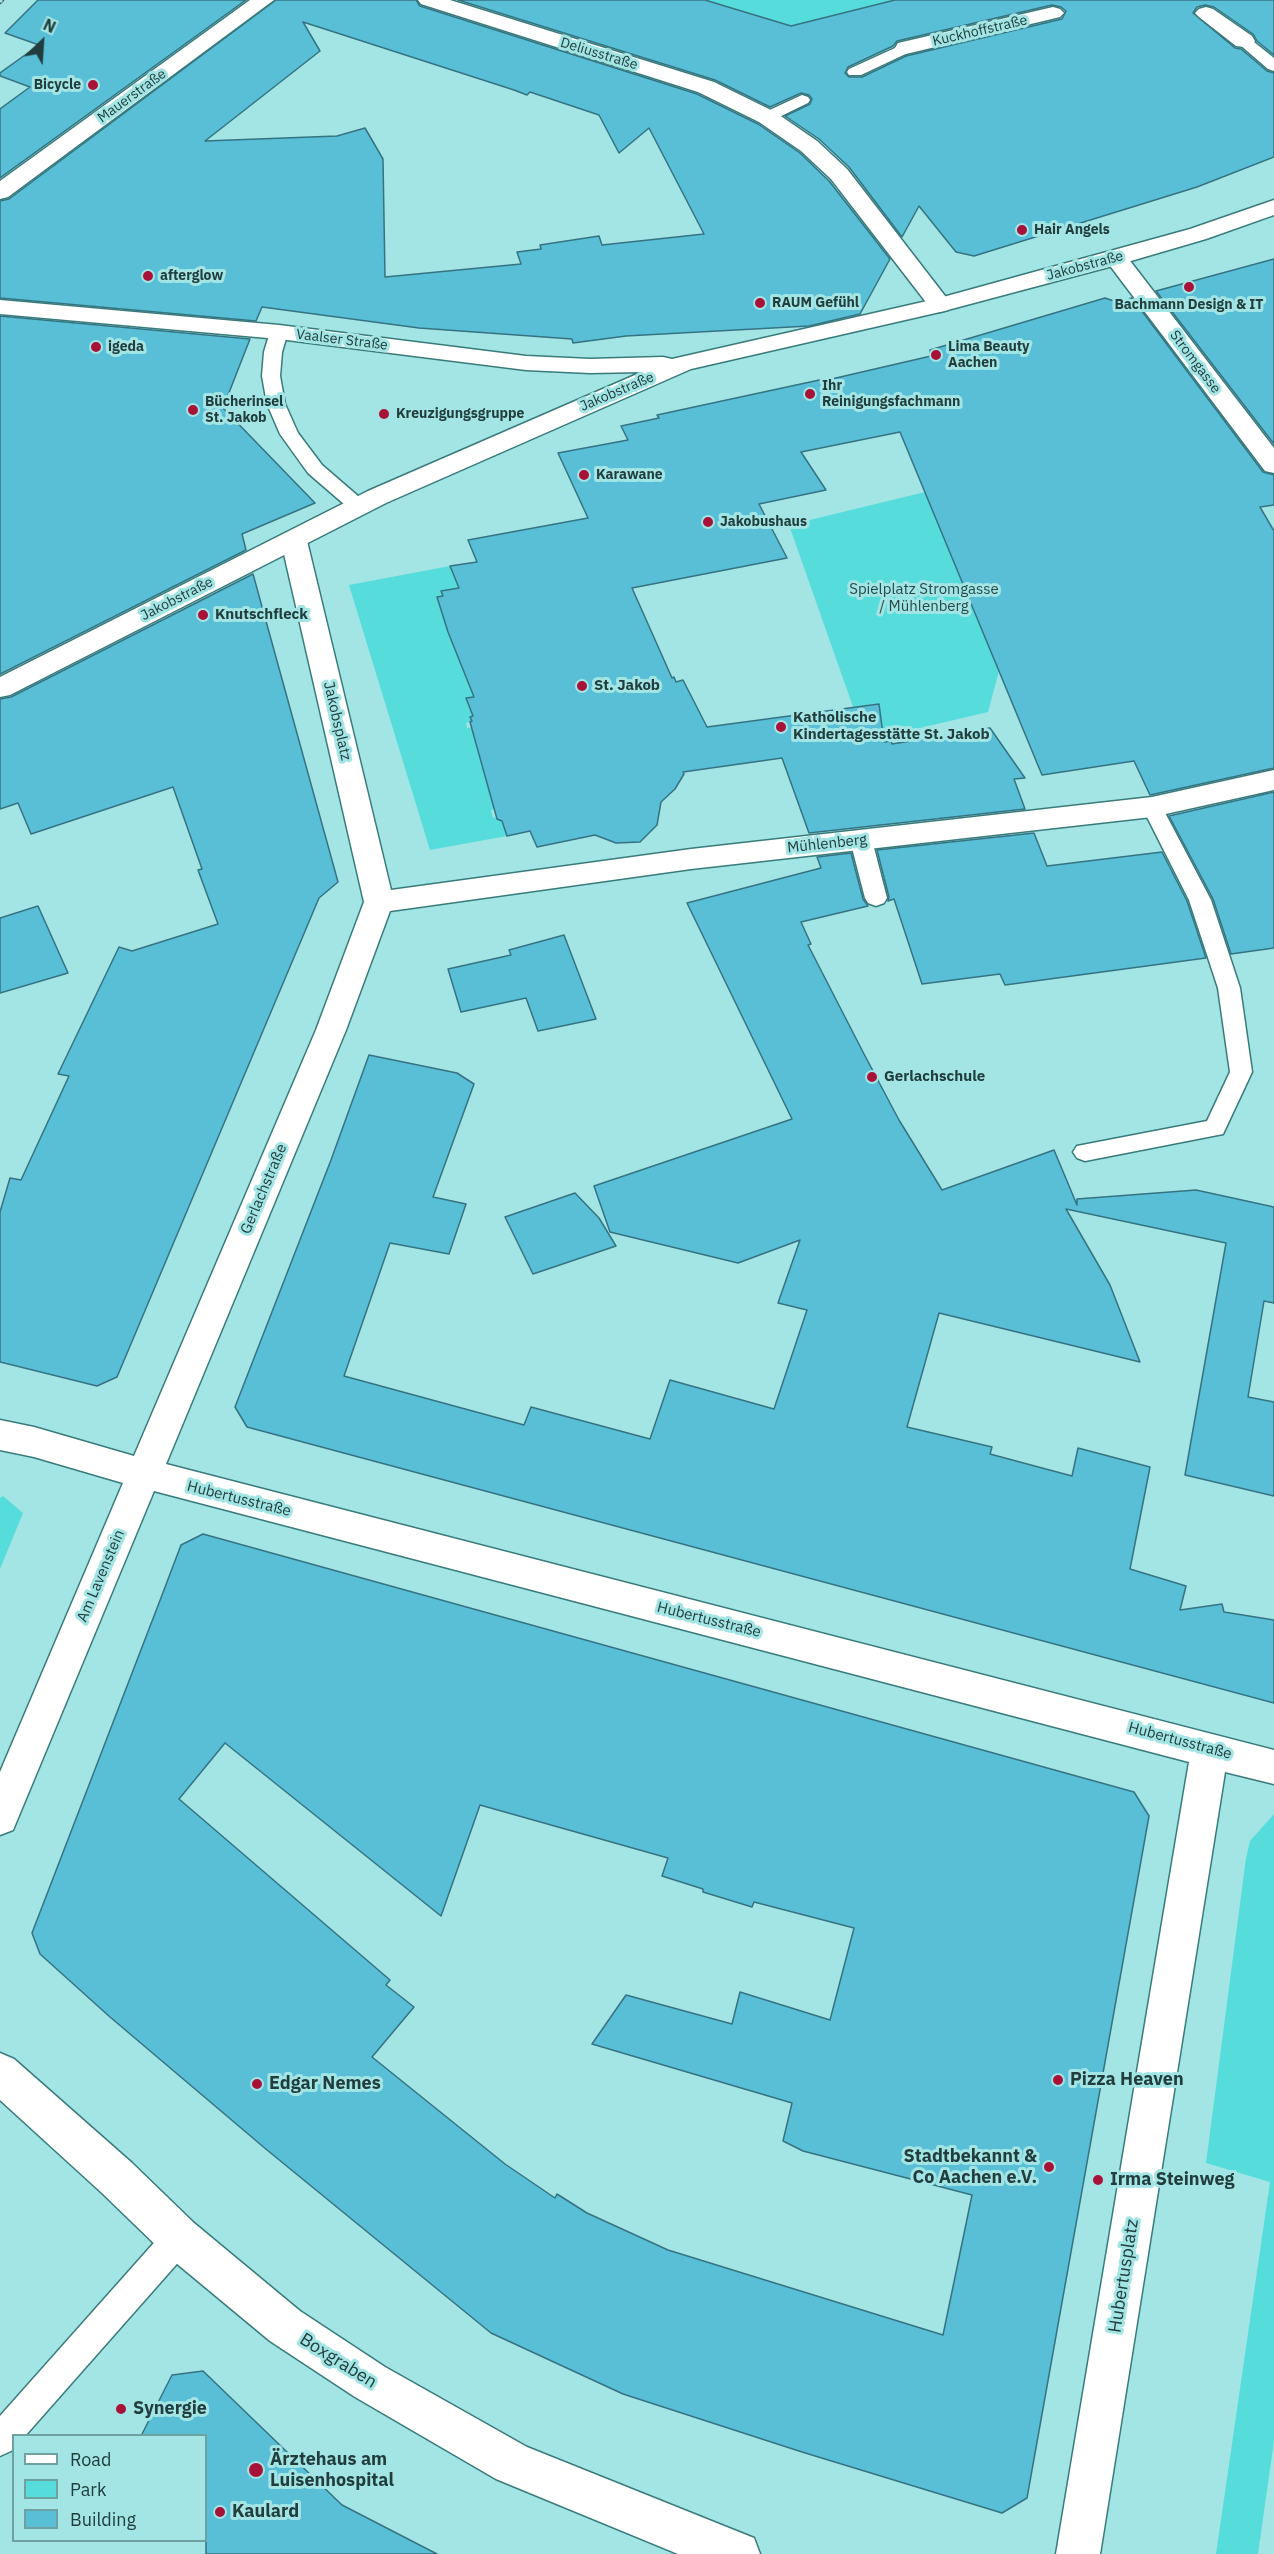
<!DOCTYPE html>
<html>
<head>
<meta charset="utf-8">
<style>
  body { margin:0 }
  #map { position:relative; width:1274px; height:2554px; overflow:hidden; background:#a2e5e4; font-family:"IBM Plex Sans",sans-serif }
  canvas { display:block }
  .legend { position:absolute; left:12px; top:2434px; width:195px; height:108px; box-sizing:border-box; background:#a2e5e4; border:2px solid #6ea2a1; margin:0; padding:8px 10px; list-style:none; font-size:18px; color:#213d3d }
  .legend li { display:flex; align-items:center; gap:12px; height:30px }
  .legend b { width:30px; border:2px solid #6ea2a1 }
  .north { position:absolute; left:12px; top:12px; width:60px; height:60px; -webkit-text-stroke:4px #a2e5e4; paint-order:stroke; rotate:25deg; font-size:16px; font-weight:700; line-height:24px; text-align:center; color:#213d3d }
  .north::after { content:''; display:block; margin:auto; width:21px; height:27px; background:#213d3d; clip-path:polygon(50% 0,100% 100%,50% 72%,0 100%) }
</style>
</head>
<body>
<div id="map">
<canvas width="1274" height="2554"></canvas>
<ul class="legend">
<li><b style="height:8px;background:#fff"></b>Road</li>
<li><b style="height:16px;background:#57dcdc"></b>Park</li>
<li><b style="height:16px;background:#58bfd7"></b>Building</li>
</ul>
<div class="north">N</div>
</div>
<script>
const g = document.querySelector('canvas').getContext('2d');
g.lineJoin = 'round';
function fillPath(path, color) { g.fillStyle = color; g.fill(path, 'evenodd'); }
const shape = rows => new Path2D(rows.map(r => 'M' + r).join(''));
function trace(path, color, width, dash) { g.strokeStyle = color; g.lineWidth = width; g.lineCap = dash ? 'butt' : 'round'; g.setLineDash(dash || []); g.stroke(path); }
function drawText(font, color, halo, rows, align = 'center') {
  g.font = font + ' "IBM Plex Sans",sans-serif'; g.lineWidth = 6; g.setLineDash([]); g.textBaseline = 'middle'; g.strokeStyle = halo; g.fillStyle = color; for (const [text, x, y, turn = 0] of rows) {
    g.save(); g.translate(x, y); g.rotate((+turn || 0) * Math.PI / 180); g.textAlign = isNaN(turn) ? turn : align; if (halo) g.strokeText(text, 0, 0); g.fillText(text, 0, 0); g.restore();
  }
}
const green = shape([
  [702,0,895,0,870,6,829,38],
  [973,487,1050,665,999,671,988,712,865,741,789,525,925,492],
  [450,566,460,592,437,597,485,695,466,698,473,716,472,721,466,723,467,728,474,727,496,805,491,811,493,817,502,821,507,836,430,850,349,585],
  [3,1496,23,1513,0,1569,0,1498],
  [1274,1814,1274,2441,1258,2554,1216,2554,1270,2182,1206,2163,1246,1858,1250,1841]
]);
const building = shape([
  [38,0,246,0,0,178,0,109,30,87,0,76,0,73,39,45,5,33,38,0],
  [276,0,416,0,420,6,697,94,758,124,800,153,829,181,890,259,860,314,809,326,626,336,573,343,572,339,419,328,262,307,256,321,0,298,0,201,9,199,276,0],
  [303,22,514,90,527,95,530,92,599,115,619,153,649,128,704,234,602,245,599,236,540,245,541,249,517,252,521,264,385,277,383,159,365,128,337,136,205,141,320,51,303,22],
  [458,0,705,0,791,26,895,0,1274,0,1274,55,1257,41,1253,34,1214,7,1205,5,1197,7,1193,13,1235,48,1241,49,1267,71,1274,73,1274,157,1197,187,974,256,956,252,919,206,902,237,849,167,819,139,785,116,810,104,812,99,809,95,801,93,770,107,715,80,458,0],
  [1052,5,1061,7,1066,11,1062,19,906,56,862,77,849,77,845,73,848,67,893,46,897,41,1052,5],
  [1274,259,1274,444,1156,291,1274,259],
  [1105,298,1117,302,1132,298,1263,472,1274,475,1274,505,1260,507,1274,531,1274,768,1150,795,1134,761,1042,775,900,432,801,452,826,490,759,504,787,558,632,588,672,678,674,677,676,682,683,680,707,727,879,704,884,742,891,741,892,744,990,728,1025,778,1014,779,1025,809,809,833,782,758,683,772,684,774,675,789,661,802,657,825,640,842,616,843,595,835,537,847,530,831,507,836,502,821,497,819,470,722,472,721,470,717,473,716,466,698,474,697,448,632,437,597,443,596,441,591,459,588,450,566,477,562,468,540,588,518,558,453,628,440,621,426,659,418,657,415,824,379,823,381,931,356,930,350,1105,298],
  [0,316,250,339,223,408,315,503,242,534,246,550,0,674,0,316],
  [253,574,338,882,319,898,117,1377,97,1386,0,1362,0,1212,10,1178,21,1180,69,1076,58,1074,119,947,132,951,218,924,198,870,202,869,173,787,31,834,18,803,0,809,0,699,11,697,253,574],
  [1274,792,1274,948,1231,954,1213,899,1169,816,1274,792],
  [1034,833,1047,866,1162,852,1187,901,1206,958,1005,985,1000,974,922,984,894,899,888,901,889,897,877,850,1034,833],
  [851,853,863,899,868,906,801,922,811,944,808,945,864,1054,899,1120,942,1190,1054,1150,1077,1205,1077,1199,1196,1190,1274,1207,1274,1303,1264,1301,1248,1397,1274,1402,1274,1496,1185,1475,1226,1243,1066,1209,1110,1285,1140,1362,939,1313,907,1427,992,1447,990,1454,1072,1476,1078,1448,1150,1467,1130,1569,1186,1586,1180,1610,1222,1604,1224,1612,1274,1620,1274,1703,247,1427,235,1407,331,1160,369,1055,457,1073,474,1084,433,1197,466,1204,449,1254,390,1243,344,1376,524,1425,531,1407,650,1439,670,1380,774,1409,807,1310,778,1303,800,1240,738,1263,610,1232,594,1186,792,1119,687,903,821,868,817,857,851,853],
  [38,906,68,973,0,993,0,918,38,906],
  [564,935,596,1019,538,1031,526,998,461,1012,448,969,511,955,509,950,564,935],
  [575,1193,599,1218,616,1246,533,1274,505,1217,575,1193],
  [203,1534,1134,1792,1149,1816,1027,2498,1002,2513,802,2452,623,2394,491,2333,267,2150,110,2017,40,1954,32,1933,159,1603,181,1545,203,1534],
  [225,1743,441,1916,480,1805,668,1858,662,1876,703,1889,703,1892,752,1907,754,1902,854,1928,830,2020,740,1992,732,2024,626,1995,592,2044,792,2103,783,2141,803,2151,972,2195,943,2335,668,2250,587,2213,557,2194,555,2198,505,2164,372,2057,414,2007,386,1985,390,1980,179,1799,225,1743],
  [203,2371,342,2505,437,2554,206,2554,206,2436,141,2436,172,2375,203,2371]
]);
const service = shape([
  [1244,36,1249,38,1274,58,1274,71,1268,69,1239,44,1236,41,1239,38,1244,36],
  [906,43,914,48,912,51,861,75,849,75,847,72,849,69,906,43],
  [802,95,808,97,810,100,808,103,773,120,761,120,759,117,761,114,802,95],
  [279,327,285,328,288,332,282,352,280,376,285,404,298,433,322,465,366,503,368,507,366,511,352,511,308,473,280,434,267,404,262,376,264,352,270,332,273,328,279,327],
  [1152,800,1159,802,1162,807,1211,900,1240,988,1252,1072,1223,1134,1085,1161,1077,1158,1073,1152,1077,1146,1207,1121,1230,1072,1218,988,1189,900,1142,807,1145,802,1152,800],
  [861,833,868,835,872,840,887,898,884,903,876,906,868,903,865,898,850,840,854,835,861,833],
  [179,2223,190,2227,194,2238,190,2249,25,2436,14,2436,14,2449,11,2451,0,2456,0,2416,168,2227,179,2223]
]);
const pedestrian = shape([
  [1053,7,1060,9,1064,13,1060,17,906,54,898,53,895,48,898,43,1053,7],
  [1206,7,1213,9,1252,36,1255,41,1252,46,1244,47,1236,46,1199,17,1195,13,1199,9,1206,7]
]);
const minor = shape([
  [250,0,274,0,8,197,0,199,0,181,250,0],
  [418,0,450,0,714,82,775,112,817,141,847,169,952,305,948,310,940,312,932,310,831,179,801,151,759,122,698,92,421,4,418,0],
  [1116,251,1124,253,1274,448,1274,473,1265,471,1108,263,1104,258,1108,253,1116,251],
  [294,533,303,535,307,541,391,890,691,849,1152,797,1274,770,1274,790,1152,817,691,869,390,911,346,1030,166,1464,1274,1750,1274,1784,1225,1772,1100,2554,1056,2554,1189,1762,154,1491,13,1830,0,1835,0,1772,123,1483,34,1457,0,1450,0,1420,34,1427,134,1456,316,1030,364,902,281,541,285,535,294,533]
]);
const tertiary = shape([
  [1274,200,1274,215,1206,239,1124,263,940,312,691,369,386,503,10,695,0,697,0,677,368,491,642,372,590,373,526,370,279,339,0,314,0,300,279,325,526,356,590,359,663,357,672,359,936,299,1190,229,1274,200]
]);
const primary = shape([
  [0,2053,14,2059,132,2163,194,2223,300,2311,385,2367,527,2447,754,2538,760,2554,678,2554,496,2479,355,2397,270,2341,164,2253,102,2193,0,2100,0,2053]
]);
const rail = shape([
  [0,2,2,0]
]);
const markers = [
  [93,85,6,"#a91238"],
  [1022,230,6,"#a91238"],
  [148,276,6,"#a91238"],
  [1189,287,6,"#a91238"],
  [760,303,6,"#a91238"],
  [96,347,6,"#a91238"],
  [936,355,6,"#a91238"],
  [810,394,6,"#a91238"],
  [193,410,6,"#a91238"],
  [384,414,6,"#a91238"],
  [584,475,6,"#a91238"],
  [708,522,6,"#a91238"],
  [203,615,6,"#a91238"],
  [582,686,6,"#a91238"],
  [781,727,6,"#a91238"],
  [872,1077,6,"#a91238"],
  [1058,2080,6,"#a91238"],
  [257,2084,6,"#a91238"],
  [1049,2167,6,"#a91238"],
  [1098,2180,6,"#a91238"],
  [121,2409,6,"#a91238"],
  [256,2470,8,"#a91238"],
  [220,2512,6,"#a91238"]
];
const farStreetnames = [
  ["Kuckhoffstraße",980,31,-13],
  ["Deliusstraße",599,54,17],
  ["Mauerstraße",132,96,-36],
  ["Jakobstraße",1085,266,-15],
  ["Vaalser Straße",342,340,7],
  ["Stromgasse",1195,362,53],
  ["Jakobstraße",617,392,-23],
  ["Jakobstraße",177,599,-27]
];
const farPoinames = [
  ["Bicycle",81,85,"right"],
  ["Hair Angels",1034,230],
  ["afterglow",160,276],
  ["RAUM Gefühl",772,303],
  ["Bachmann Design & IT",1189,305,"center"],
  ["igeda",108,347],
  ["Lima Beauty",948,347],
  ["Aachen",948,363],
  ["Ihr",822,386],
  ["Reinigungsfachmann",822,402],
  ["Bücherinsel",205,402],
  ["St. Jakob",205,418],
  ["Kreuzigungsgruppe",396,414],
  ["Karawane",596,475],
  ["Jakobushaus",720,522]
];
const parkNames = [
  ["Spielplatz Stromgasse",924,590],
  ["/ Mühlenberg",924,607]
];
const poiNames = [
  ["Knutschfleck",215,615],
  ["St. Jakob",594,686],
  ["Katholische",793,718],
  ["Kindertagesstätte St. Jakob",793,735],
  ["Gerlachschule",884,1077]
];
const streetNames = [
  ["Jakobsplatz",337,721,77],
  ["Mühlenberg",827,844,-6],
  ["Gerlachstraße",264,1189,-67],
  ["Hubertusstraße",239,1499,14],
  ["Am Lavenstein",101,1576,-67],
  ["Hubertusstraße",709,1620,14],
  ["Hubertusstraße",1180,1741,15]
];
const nearPoinames = [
  ["Pizza Heaven",1070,2080],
  ["Edgar Nemes",269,2084],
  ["Stadtbekannt &",1037,2157,"right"],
  ["Co Aachen e.V.",1037,2178,"right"],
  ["Irma Steinweg",1110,2180],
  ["Synergie",133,2409],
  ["Ärztehaus am",270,2460],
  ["Luisenhospital",270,2481],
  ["Kaulard",232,2512]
];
const nearStreetnames = [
  ["Hubertusplatz",1124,2276,-81],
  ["Boxgraben",338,2361,32]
];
fillPath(green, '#57dcdc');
fillPath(building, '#58bfd7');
trace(building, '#367382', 1.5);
trace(service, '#397b7b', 3);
trace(pedestrian, '#397b7b', 3);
trace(minor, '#397b7b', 3);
trace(tertiary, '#397b7b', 3);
trace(primary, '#397b7b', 3);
fillPath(service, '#fff');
fillPath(pedestrian, '#fff');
fillPath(minor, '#fff');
fillPath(tertiary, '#fff');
fillPath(primary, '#fff');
trace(rail, '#3c6060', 4.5);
trace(rail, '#a2e5e4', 3, [10]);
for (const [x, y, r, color] of markers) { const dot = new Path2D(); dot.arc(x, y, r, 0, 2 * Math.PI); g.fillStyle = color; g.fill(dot); trace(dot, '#a2e5e4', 2); }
drawText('14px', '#213d3d', '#a2e5e4', farStreetnames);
drawText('bold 14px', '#213d3d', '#a2e5e4', farPoinames, 'left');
drawText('15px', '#274949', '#a2e5e4', parkNames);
drawText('bold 15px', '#213d3d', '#a2e5e4', poiNames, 'left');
drawText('15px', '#213d3d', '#a2e5e4', streetNames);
drawText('bold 18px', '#213d3d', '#a2e5e4', nearPoinames, 'left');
drawText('18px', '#213d3d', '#a2e5e4', nearStreetnames);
</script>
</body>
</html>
